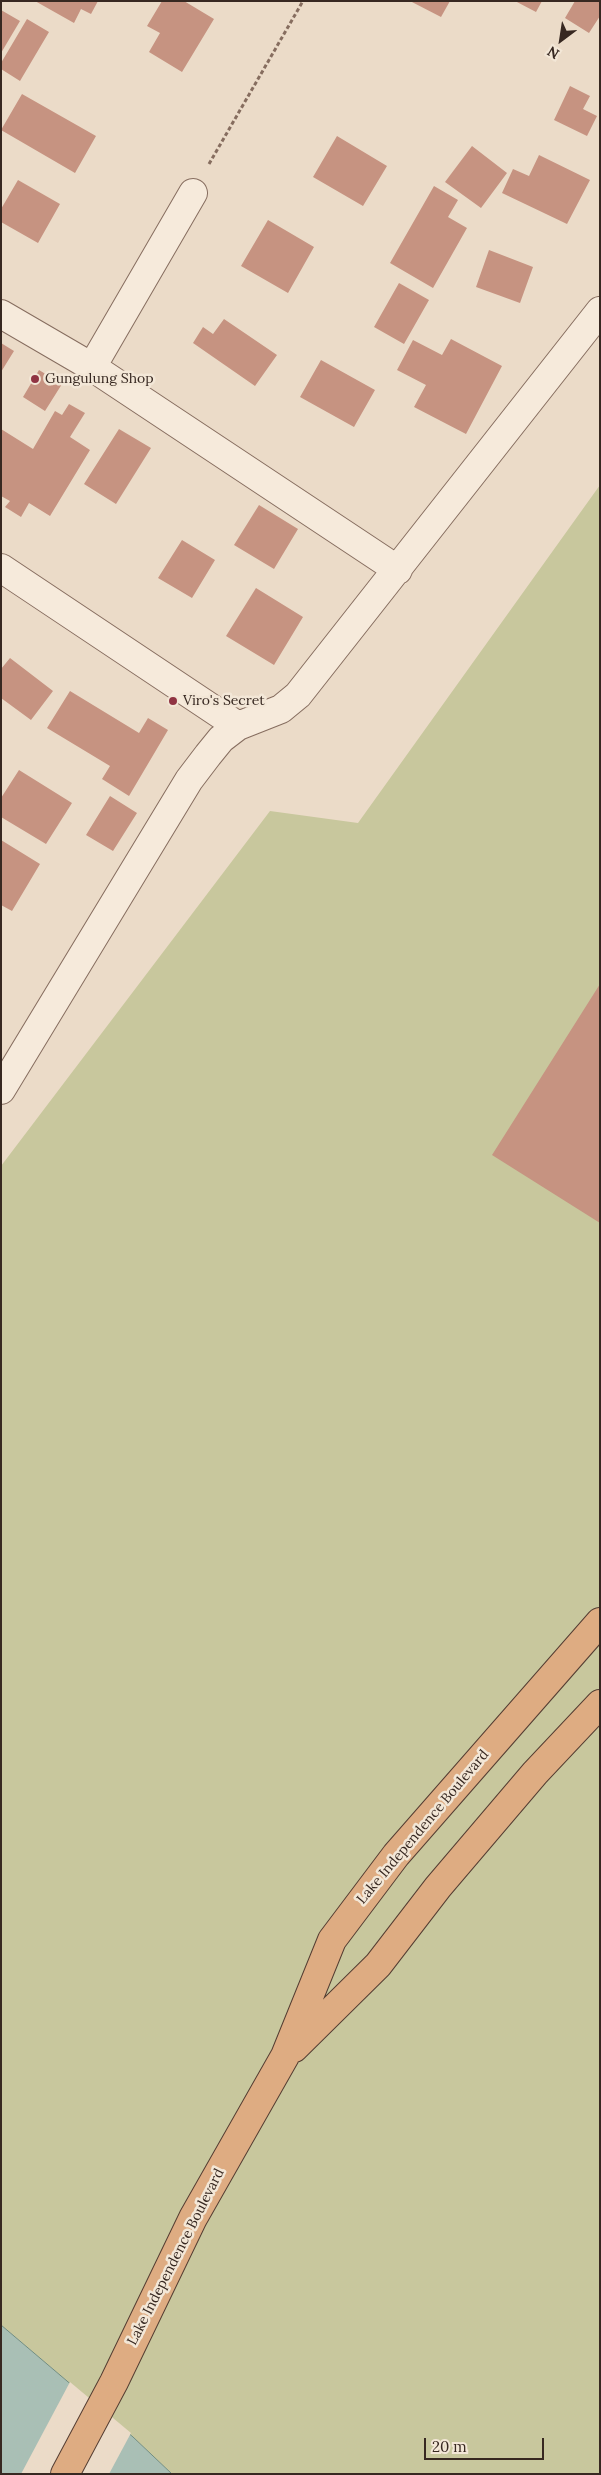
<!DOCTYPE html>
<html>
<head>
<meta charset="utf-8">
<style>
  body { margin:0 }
  #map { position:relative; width:601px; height:2475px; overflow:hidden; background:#ebdbc8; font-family:Lora,serif }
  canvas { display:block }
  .frame { position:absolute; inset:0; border:2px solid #372821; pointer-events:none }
  .north { position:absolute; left:536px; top:15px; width:50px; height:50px; -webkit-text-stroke:4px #f3e7d7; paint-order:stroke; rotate:211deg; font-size:14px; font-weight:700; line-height:20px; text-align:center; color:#372821 }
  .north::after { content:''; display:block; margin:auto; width:18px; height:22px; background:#372821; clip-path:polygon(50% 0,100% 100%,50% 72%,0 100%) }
  .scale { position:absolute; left:424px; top:2438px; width:120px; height:22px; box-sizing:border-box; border:2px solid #372821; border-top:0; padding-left:6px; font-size:15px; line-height:18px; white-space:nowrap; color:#372821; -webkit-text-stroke:4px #f3e7d7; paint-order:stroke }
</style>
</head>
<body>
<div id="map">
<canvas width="601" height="2475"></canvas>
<div class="frame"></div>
<div class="north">N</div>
<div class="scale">20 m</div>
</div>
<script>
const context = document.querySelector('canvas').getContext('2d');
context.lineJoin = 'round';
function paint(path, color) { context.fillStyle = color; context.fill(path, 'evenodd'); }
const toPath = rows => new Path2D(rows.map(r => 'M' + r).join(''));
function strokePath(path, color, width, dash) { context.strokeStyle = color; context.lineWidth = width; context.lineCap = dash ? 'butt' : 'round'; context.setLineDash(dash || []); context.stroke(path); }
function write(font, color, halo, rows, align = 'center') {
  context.font = font + ' Lora,serif'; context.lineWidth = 5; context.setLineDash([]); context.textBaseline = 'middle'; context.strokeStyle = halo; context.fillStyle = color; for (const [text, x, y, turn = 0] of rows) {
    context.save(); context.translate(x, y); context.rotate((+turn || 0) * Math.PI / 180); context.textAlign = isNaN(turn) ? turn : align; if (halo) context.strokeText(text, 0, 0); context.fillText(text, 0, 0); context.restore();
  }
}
const green = toPath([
  [600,485,600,2474,172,2474,133,2437,1,2325,1,1166,270,811,358,823]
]);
const water = toPath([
  [1,2325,133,2437,172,2474,1,2474,1,2325]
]);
const pier = toPath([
  [70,2382,131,2433,109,2474,21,2474]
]);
const building = toPath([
  [35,1,98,1,91,14,81,9,74,23],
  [162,1,184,1,214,19,182,72,149,52,160,33,147,26],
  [410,1,450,1,441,17],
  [515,1,542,1,536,12],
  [575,1,600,1,600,16,589,33,565,18],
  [1,10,20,21,1,53],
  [27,19,49,32,20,81,1,69,1,63],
  [570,86,590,96,583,109,597,116,587,136,554,120],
  [22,94,96,136,75,173,1,130],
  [337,136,387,166,363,206,313,177],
  [472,146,507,173,481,208,445,182],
  [539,155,590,180,567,224,502,193,513,169,529,176],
  [18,180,60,204,38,243,1,222,1,209],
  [434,186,458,200,448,217,467,228,433,288,390,263],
  [268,220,314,247,288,293,241,266],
  [489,250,533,267,520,303,476,287],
  [399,283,429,300,404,344,374,327],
  [224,319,277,355,255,386,193,343,203,327,213,334],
  [451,339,502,366,466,434,414,407,426,385,397,370,413,340,442,355],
  [1,343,14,351,1,372],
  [321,360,375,390,354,427,300,397],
  [39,370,62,384,45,411,23,397],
  [69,404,85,413,70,437,90,450,50,516,29,503,21,517,5,507,10,501,1,496,1,429,33,449,55,411,62,415],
  [119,429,151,448,116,504,84,484],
  [259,505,298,529,274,569,234,545],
  [182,540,215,560,192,598,158,578],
  [256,588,303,617,274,665,226,636],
  [10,658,53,691,31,720,1,698,1,669],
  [70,691,139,733,148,718,168,730,129,796,102,779,110,766,47,728],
  [19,770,72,803,46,844,1,817,1,798],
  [110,796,137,813,113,851,86,835],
  [1,840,40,864,12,911,1,905],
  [600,984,600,1223,492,1155]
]);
const path = toPath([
  [209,164,303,1]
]);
const minor = toPath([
  [1,314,92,367,398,570],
  [92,367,193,193],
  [1,568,238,726],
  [1,1090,189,780,208,755,221,739,238,726,281,709,298,695,600,311]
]);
const trunk = toPath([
  [294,2048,378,1965,438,1887,535,1773,600,1704],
  [65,2474,114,2382,193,2218,285,2056,332,1940,396,1855,600,1622]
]);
const markers = [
  [35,379,5,"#903342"],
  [173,701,5,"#903342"]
];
const poiNames = [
  ["Gungulung Shop",45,379],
  ["Viro's Secret",183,701]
];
const streetNames = [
  ["Lake Independence Boulevard",423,1827,-50],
  ["Lake Independence Boulevard",176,2257,-63]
];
paint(green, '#c8c79d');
paint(water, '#a9bfb5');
strokePath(water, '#708d81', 1);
paint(pier, '#ebdbc8');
paint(building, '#c69381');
strokePath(minor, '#866d5f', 30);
strokePath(trunk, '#543d32', 30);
strokePath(path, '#866d5f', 3, [4, 2.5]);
strokePath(minor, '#f6eadb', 28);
strokePath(trunk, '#deac82', 28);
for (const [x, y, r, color] of markers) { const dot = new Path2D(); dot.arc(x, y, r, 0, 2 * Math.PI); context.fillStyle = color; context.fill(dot); strokePath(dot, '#f3e7d7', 2); }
write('14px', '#372821', '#f3e7d7', poiNames, 'left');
write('14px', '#372821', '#f3e7d7', streetNames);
</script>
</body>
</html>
